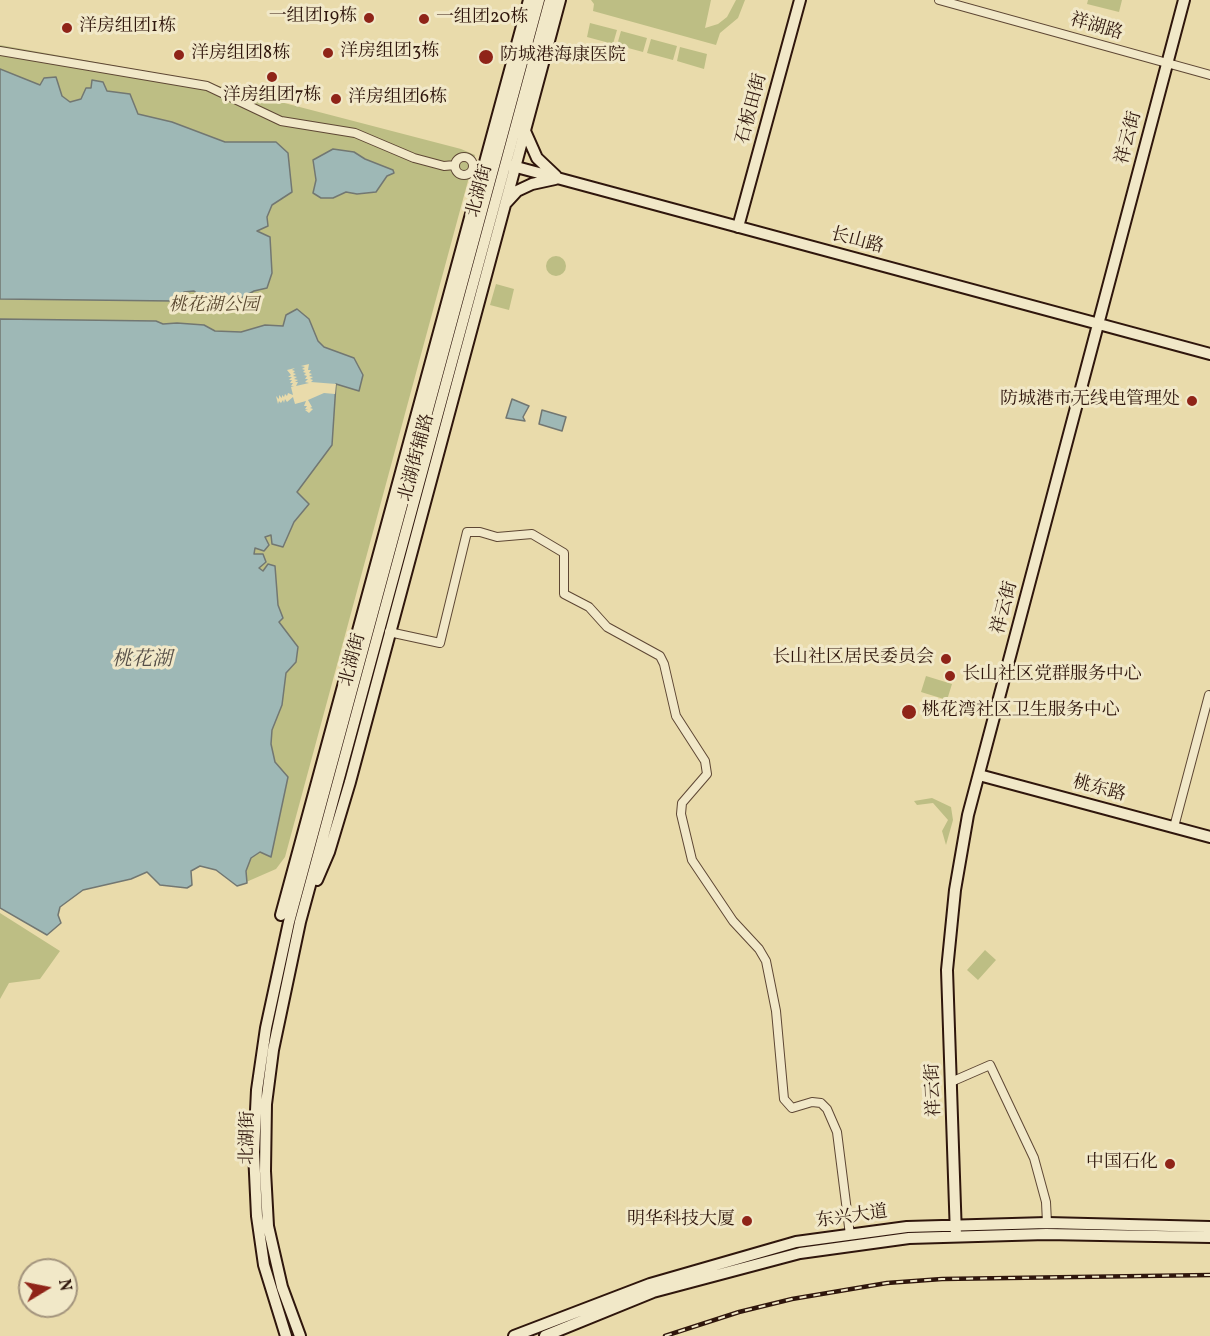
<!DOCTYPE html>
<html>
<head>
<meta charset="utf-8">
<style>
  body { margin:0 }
  #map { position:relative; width:1210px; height:1336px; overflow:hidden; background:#e9dbab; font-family:Vollkorn,serif }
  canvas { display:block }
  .north { position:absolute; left:18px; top:1258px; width:60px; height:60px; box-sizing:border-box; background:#f1e8c8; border:2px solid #a3947d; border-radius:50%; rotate:80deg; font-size:16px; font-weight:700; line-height:24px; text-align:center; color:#2f160c }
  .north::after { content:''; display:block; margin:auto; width:21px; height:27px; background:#8f2418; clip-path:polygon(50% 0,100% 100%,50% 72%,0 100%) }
</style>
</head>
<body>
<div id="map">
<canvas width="1210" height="1336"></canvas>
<div class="north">N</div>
</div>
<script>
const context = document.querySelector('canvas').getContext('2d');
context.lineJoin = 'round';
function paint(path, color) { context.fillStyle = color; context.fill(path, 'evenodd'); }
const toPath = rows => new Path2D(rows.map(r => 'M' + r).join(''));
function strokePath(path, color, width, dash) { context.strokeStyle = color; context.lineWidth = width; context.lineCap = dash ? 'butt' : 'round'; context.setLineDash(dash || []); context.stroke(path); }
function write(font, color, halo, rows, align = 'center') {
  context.font = font + ' Vollkorn,"Noto Serif SC",serif'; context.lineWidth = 6; context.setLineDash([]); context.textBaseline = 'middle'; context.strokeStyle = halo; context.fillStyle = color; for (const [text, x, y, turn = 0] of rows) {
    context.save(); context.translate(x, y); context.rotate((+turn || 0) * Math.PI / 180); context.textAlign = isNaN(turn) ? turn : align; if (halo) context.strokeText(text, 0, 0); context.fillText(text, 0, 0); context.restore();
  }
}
const green = toPath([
  [591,0,711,0,705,28,718,24,727,17,736,0,745,0,738,18,720,33,716,45,593,11,594,4],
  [1088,0,1122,0,1119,12,1087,4],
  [590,23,617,30,613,44,587,37],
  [621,31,647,38,643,52,617,45],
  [651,39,677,46,673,60,647,53],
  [0,45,196,80,461,149,475,155,285,857,276,869,237,886,216,870,200,866,191,871,192,885,187,888,160,885,147,872,131,879,83,890,60,907,58,915,61,923,47,935,0,908],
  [680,47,707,54,704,69,677,61],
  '546 266a10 10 0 1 1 20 0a10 10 0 1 1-20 0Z',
  [496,284,514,289,509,310,490,305],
  [926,676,952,684,947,700,921,692],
  [932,798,951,807,953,820,946,845,942,831,948,820,933,803,917,805,914,801],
  [0,913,60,951,40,979,9,983,0,999],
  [985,950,996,960,978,980,967,970]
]);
const water = toPath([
  [0,69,40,85,44,78,56,77,62,96,70,102,81,99,86,88,91,88,92,80,103,82,107,91,130,94,138,114,172,122,225,142,276,142,288,153,292,192,272,205,267,217,268,226,257,231,270,237,272,273,267,288,254,291,229,305,213,307,194,291,184,292,173,301,0,299,0,69],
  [333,149,354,152,365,159,393,170,394,173,387,176,376,192,357,194,346,192,333,198,321,198,313,193,316,180,313,160,333,149],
  [297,309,309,319,318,341,324,347,354,358,363,375,359,391,336,384,332,445,297,492,309,504,294,522,283,547,272,544,271,535,265,537,269,545,264,551,255,548,254,554,263,554,266,562,259,568,263,571,268,564,275,566,278,605,283,618,279,622,298,647,296,662,286,673,282,705,272,730,271,744,275,762,288,777,271,857,260,852,251,858,246,871,247,883,237,886,216,870,200,866,191,871,192,885,187,888,160,885,147,872,131,879,83,890,60,907,58,915,61,923,47,935,0,908,0,319,156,321,163,324,177,323,204,325,215,331,241,332,265,325,283,326,286,315,297,309],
  [512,399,529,406,523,417,525,421,506,418,512,399],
  [542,410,566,417,562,431,539,424,542,410]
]);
const pier = toPath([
  [309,364,308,370,311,370,309,373,312,374,309,376,313,377,310,379,313,380,311,382,336,384,335,394,324,393,308,400,312,407,310,408,313,409,309,413,305,410,308,409,305,409,307,406,304,406,306,401,295,404,293,397,287,402,285,399,284,403,283,400,281,403,279,401,278,404,276,396,279,399,279,395,282,398,282,395,284,397,285,394,287,396,288,393,293,395,291,387,294,386,291,386,293,383,290,383,292,380,289,380,292,377,288,377,291,375,287,370,295,368,292,370,295,371,293,373,296,374,293,376,297,377,294,379,298,380,295,382,298,382,296,386,309,383,305,382,308,379,305,379,307,376,304,375,306,373,303,372,305,370,302,369,305,367,301,366]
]);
const street = toPath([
  [939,0,1210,75],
  [0,51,207,86,281,121,355,133,414,158,444,166,455,165],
  '455 166a9 9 0 1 1 18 0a9 9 0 1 1-18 0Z',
  [389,632,440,643,467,532,480,532,497,537,532,534,564,553,564,594,589,607,607,627,660,656,664,664,676,716,705,761,707,774,682,803,681,814,692,860,733,921,759,949,766,961,776,1011,784,1099,792,1108,812,1102,821,1103,827,1109,837,1132,850,1235],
  [1174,827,1209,695],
  [951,1082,990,1065,1034,1158,1046,1202,1047,1223]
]);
const secondary = toPath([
  [525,131,537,158,556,176],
  [509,165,1210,354],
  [506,203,517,191,532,184,555,179],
  [738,227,800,0],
  [979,775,1210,837],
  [317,880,329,852,350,782,560,0],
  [281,915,529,0],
  [956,1236,947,970,955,890,968,815,1184,0],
  [286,1336,264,1265,257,1216,254,1152,257,1090,266,1028,289,922,539,0],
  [300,1336,282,1287,268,1226,265,1171,266,1104,273,1050,300,922,550,0],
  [514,1336,650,1284,796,1242,907,1227,1047,1223,1210,1227],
  [545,1336,653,1292,800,1253,909,1238,1046,1234,1210,1237]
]);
const rail = toPath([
  [665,1336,739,1312,792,1299,887,1283,942,1279,1210,1275]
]);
const markers = [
  [369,18,6,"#8f2418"],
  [424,19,6,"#8f2418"],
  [67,28,6,"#8f2418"],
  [328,53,6,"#8f2418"],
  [179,55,6,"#8f2418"],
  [486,57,8,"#8f2418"],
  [272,77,6,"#8f2418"],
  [336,99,6,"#8f2418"],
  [1192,401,6,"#8f2418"],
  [946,659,6,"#8f2418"],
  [950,676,6,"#8f2418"],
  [909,712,8,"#8f2418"],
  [1170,1164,6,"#8f2418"],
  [747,1221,6,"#8f2418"]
];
const poiNames = [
  ["一组团19栋",357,18,"right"],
  ["一组团20栋",436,19],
  ["洋房组团1栋",79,28],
  ["洋房组团3栋",340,53],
  ["洋房组团8栋",191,55],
  ["防城港海康医院",500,57],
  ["洋房组团7栋",272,97,"center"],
  ["洋房组团6栋",348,99],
  ["防城港市无线电管理处",1180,401,"right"],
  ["长山社区居民委员会",934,659,"right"],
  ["长山社区党群服务中心",962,676],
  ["桃花湾社区卫生服务中心",922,712],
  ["中国石化",1158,1164,"right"],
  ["明华科技大厦",735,1221,"right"]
];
const streetNames = [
  ["祥湖路",1096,28,16],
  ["石板田街",753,109,-75],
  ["祥云街",1130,138,-75],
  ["北湖街",481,191,-75],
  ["长山路",857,242,15],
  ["北湖街辅路",418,458,-75],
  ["祥云街",1006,608,-75],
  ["北湖街",354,660,-75],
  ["桃东路",1099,790,15],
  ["祥云街",935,1090,-92],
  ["北湖街",249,1138,-89],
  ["东兴大道",852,1218,-8]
];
const parkNames = [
  ["桃花湖公园",214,307]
];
const waterNames = [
  ["桃花湖",142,661]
];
paint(green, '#bdbe84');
paint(water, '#9eb8b6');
strokePath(water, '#727772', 1.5);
paint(pier, '#e9dbab');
strokePath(street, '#5e4734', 10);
strokePath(secondary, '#2f160c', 14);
strokePath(street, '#f1e8c8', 8);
strokePath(secondary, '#f1e8c8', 10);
strokePath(rail, '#2f160c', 4.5);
strokePath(rail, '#f1e8c8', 2, [7]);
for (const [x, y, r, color] of markers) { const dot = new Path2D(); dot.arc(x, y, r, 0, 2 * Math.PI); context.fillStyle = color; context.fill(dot); strokePath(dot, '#f1e8c8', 2); }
write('18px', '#2f160c', '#f1e8c8', poiNames, 'left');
write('18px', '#2f160c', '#f1e8c8', streetNames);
write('italic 18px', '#5a4830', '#f1e8c8', parkNames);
write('italic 20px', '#564f48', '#f1e8c8', waterNames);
</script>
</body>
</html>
